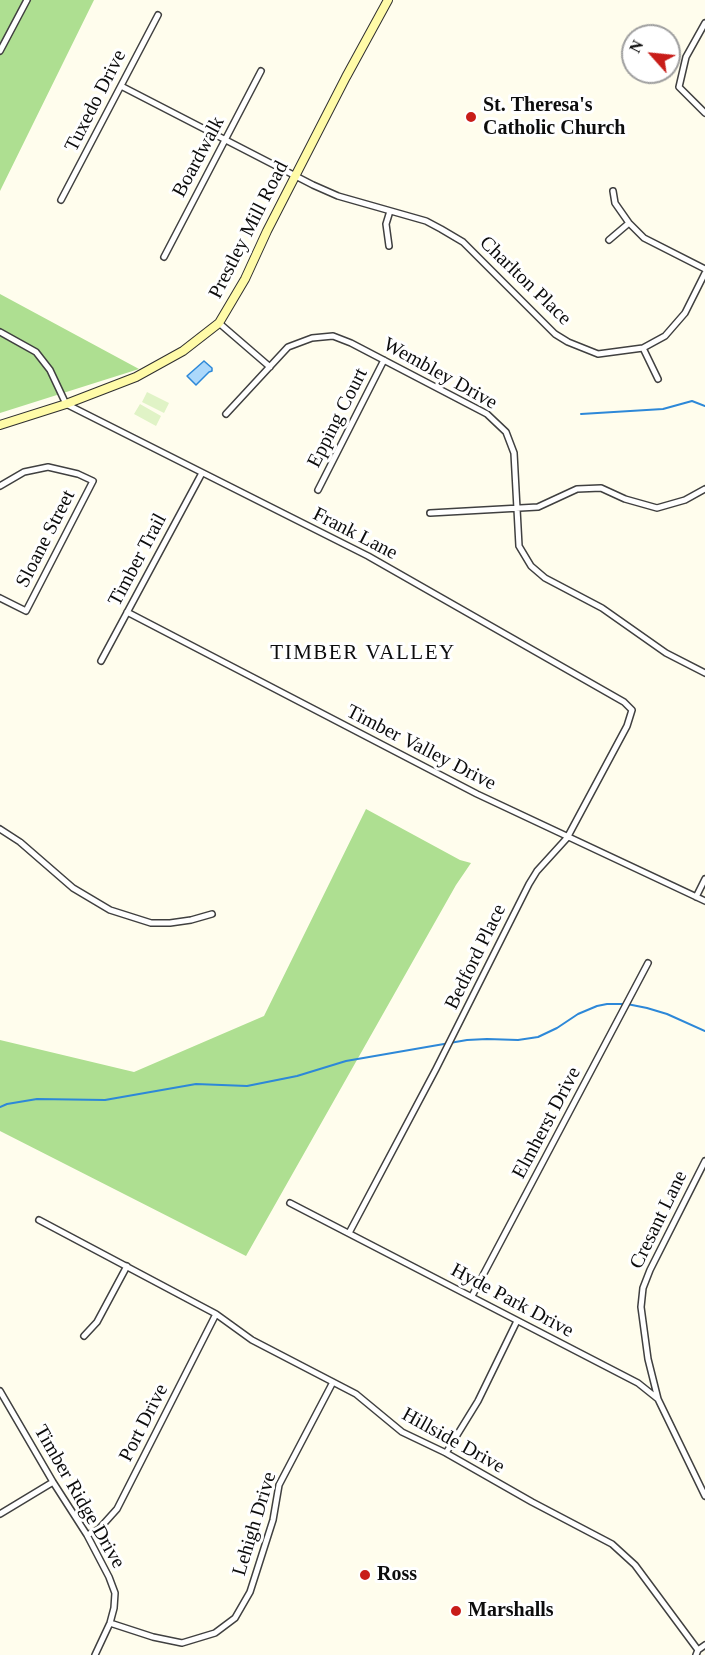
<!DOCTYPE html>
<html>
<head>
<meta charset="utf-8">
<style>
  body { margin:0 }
  #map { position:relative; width:705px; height:1655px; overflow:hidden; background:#fffded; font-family:Georgia,serif }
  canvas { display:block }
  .north { position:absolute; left:621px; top:24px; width:60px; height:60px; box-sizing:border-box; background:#fff; border:2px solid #9e9e9e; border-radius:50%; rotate:297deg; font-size:16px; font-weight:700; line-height:24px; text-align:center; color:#0d0d0d }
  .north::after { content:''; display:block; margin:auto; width:21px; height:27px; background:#c81d19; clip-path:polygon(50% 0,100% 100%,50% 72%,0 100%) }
</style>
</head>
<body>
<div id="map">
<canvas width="705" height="1655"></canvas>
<div class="north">N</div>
</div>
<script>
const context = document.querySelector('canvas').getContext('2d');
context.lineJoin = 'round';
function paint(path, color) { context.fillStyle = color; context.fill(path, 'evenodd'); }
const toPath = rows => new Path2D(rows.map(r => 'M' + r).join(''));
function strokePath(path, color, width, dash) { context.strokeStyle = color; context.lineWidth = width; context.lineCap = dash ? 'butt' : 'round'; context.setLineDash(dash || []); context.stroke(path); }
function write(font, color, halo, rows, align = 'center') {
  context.font = font + ' Georgia,serif'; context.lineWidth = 6; context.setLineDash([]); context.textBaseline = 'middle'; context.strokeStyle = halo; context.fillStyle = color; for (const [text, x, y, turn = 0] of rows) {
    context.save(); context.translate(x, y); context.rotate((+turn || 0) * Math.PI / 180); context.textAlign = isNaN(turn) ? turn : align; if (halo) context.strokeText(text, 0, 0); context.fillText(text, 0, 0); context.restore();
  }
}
const forest = toPath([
  [0,0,94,0,0,191],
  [0,294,139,369,0,413],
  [366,809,460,860,471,863,456,885,246,1256,0,1131,0,1040,134,1072,264,1016]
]);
const pitch = toPath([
  [147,392,169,403,164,413,142,402],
  [140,404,161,416,156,426,134,414]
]);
const water = toPath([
  [204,361,212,368,212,371,209,372,196,385,187,376,204,361]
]);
const stream = toPath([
  [581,414,663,409,692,401,705,406],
  [0,1107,7,1104,37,1099,105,1100,196,1084,247,1086,297,1076,346,1061,467,1040,487,1039,518,1040,538,1037,557,1028,578,1014,597,1006,607,1004,627,1004,647,1008,667,1014,705,1031]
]);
const street = toPath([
  [705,23,686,57,679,87,705,113],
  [0,51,27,0],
  [121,86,313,185,338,196,426,221,441,229,463,242,555,334,568,342,598,354,643,348,665,336,685,313,705,273],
  [613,191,615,203,629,223,644,238,705,269],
  [61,200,158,15],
  [609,240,629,223],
  [389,246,386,224,390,211],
  [164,257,261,71],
  [219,323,270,367],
  [0,332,36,352,50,370,66,404,368,556,624,702,632,710,627,726,567,838,537,871,529,884,436,1069,349,1233],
  [643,348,658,379],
  [226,414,288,347,312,338,333,336,351,343,487,414,506,432,514,453,519,546,531,566,545,578,602,608,666,653,705,673],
  [0,486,24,472,48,467,78,474,93,481,26,611,0,598],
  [318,490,384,360],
  [430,513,538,507,577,489,601,488,625,499,657,508,685,500,705,489],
  [127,612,477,794,705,901],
  [101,661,202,473],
  [0,829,20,842,73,888,110,910,151,923,170,923,191,920,212,914],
  [696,897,705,879],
  [705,1161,650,1270,643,1288,641,1307,648,1359,658,1399,705,1496],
  [290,1203,638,1383,658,1399],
  [39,1220,216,1314,252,1340,356,1394,402,1432,446,1453,532,1502,612,1544,635,1565,698,1650],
  [472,1296,648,963],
  [84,1336,97,1322,127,1266],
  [0,1391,53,1482,87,1535,109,1577,115,1593,114,1608,110,1623,95,1655],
  [446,1453,478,1401,517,1321],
  [0,1514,53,1482],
  [87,1535,99,1529,117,1509,216,1314],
  [110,1623,153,1637,182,1643,215,1633,235,1618,250,1592,273,1520,279,1485,333,1382],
  [696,1655,698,1650,705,1645]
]);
const secondary = toPath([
  [0,425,66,404,136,377,183,351,219,323,245,279,267,231,346,77,388,0]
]);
const markers = [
  [471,117,6,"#c81d19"],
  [365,1575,6,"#c81d19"],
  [456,1611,6,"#c81d19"]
];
const streetNames = [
  ["Tuxedo Drive",96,101,-63],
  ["Boardwalk",199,157,-62],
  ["Prestley Mill Road",249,230,-63],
  ["Charlton Place",525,281,44],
  ["Wembley Drive",440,374,29],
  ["Epping Court",338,418,-63],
  ["Frank Lane",355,534,27],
  ["Sloane Street",46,539,-63],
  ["Timber Trail",138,560,-62],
  ["Timber Valley Drive",421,748,27],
  ["Bedford Place",476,957,-64],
  ["Elmherst Drive",547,1123,-62],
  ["Cresant Lane",659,1220,-64],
  ["Hyde Park Drive",512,1301,28],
  ["Port Drive",144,1423,-63],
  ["Hillside Drive",453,1441,29],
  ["Timber Ridge Drive",79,1497,60],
  ["Lehigh Drive",255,1524,-73]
];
const poiNames = [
  ["St. Theresa's",483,106],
  ["Catholic Church",483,129],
  ["Ross",377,1575],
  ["Marshalls",468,1611]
];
const neighbourhoodNames = [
  ["TIMBER VALLEY",363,653]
];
paint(forest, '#aedf91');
paint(pitch, '#e0f3c6');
paint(water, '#acd8fb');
strokePath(water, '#2d88d8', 1.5);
strokePath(stream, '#2d88d8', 2);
strokePath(street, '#404040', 8);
strokePath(secondary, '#2f2f2f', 10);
strokePath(street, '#fff', 5);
strokePath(secondary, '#fffba8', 8);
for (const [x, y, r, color] of markers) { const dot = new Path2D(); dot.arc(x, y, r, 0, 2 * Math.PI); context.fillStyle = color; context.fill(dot); strokePath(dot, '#fff', 2); }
write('20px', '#0d0d0d', '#fff', streetNames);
write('bold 20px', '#0d0d0d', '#fff', poiNames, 'left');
context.letterSpacing = '1.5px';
write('21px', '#0d0d0d', '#fff', neighbourhoodNames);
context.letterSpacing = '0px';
</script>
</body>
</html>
